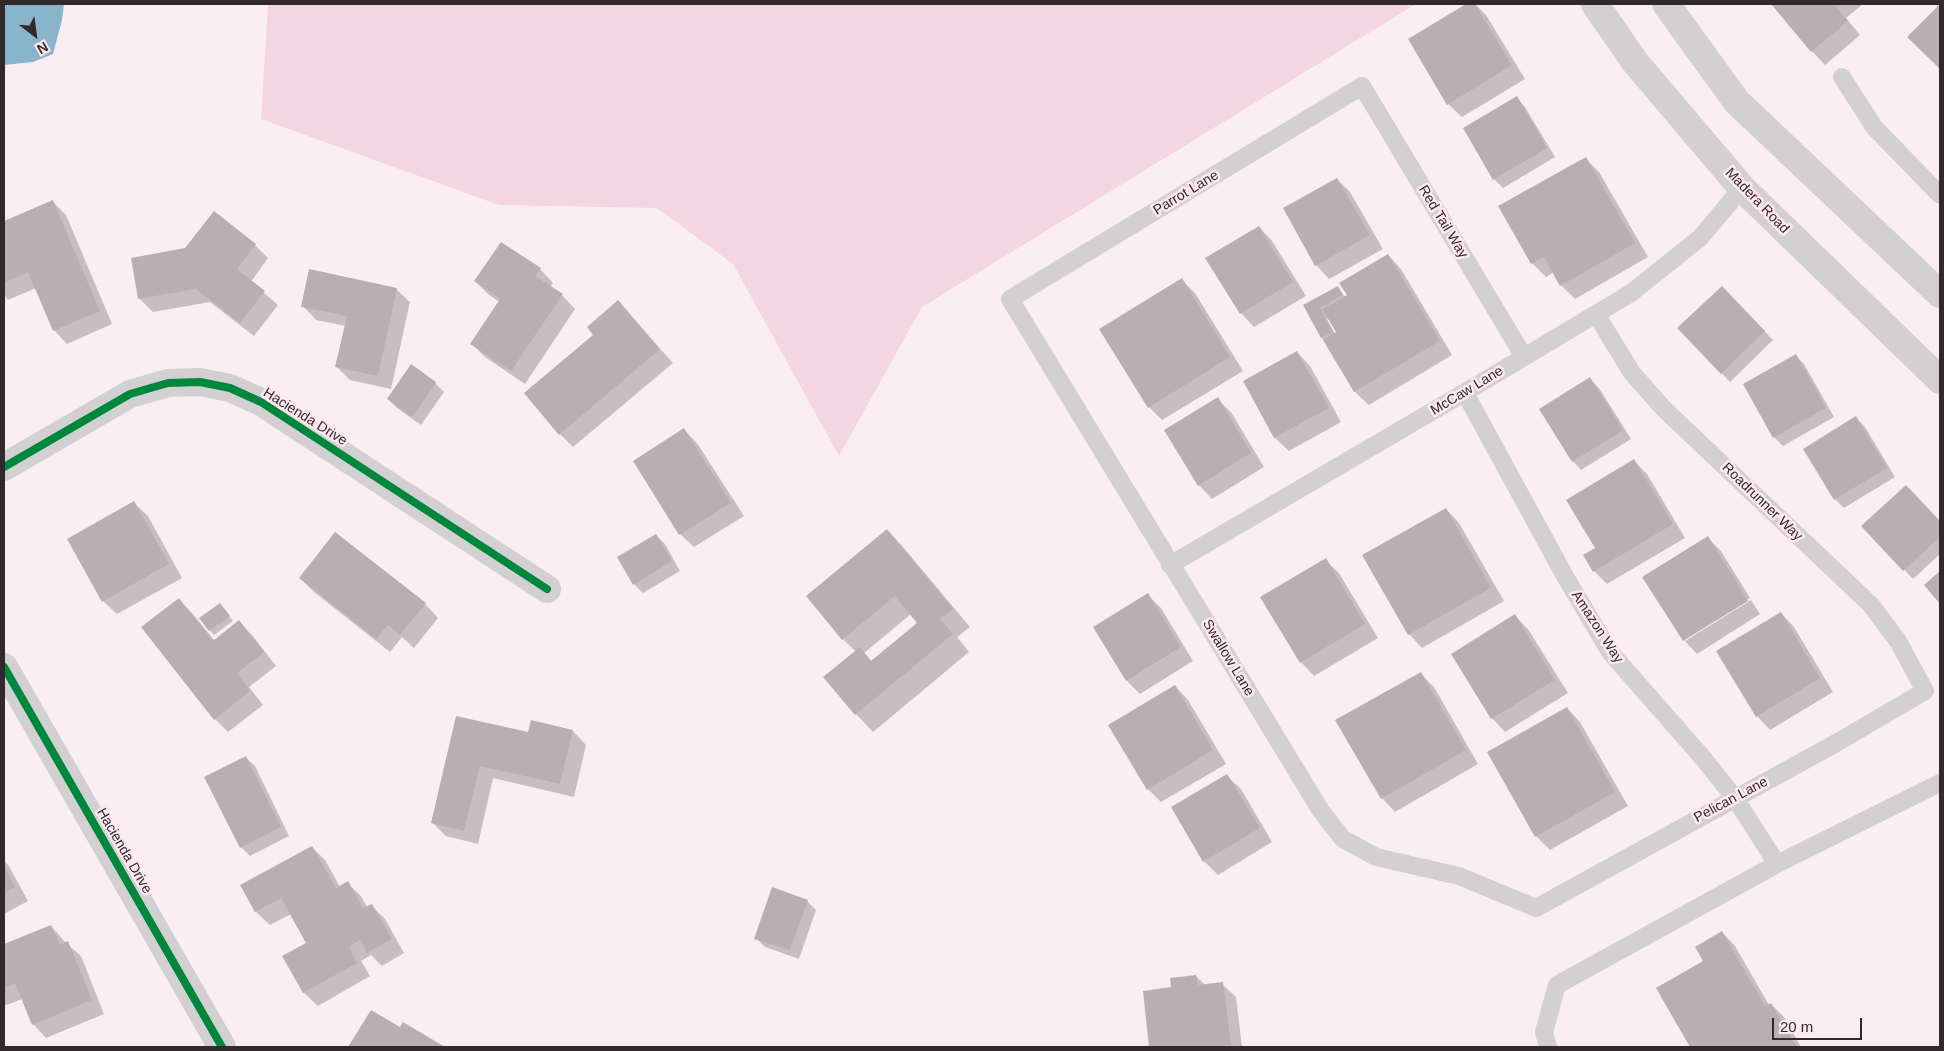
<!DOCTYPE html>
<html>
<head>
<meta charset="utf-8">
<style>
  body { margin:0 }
  #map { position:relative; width:1944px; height:1051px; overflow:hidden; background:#faeef2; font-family:Helvetica,sans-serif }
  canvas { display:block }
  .frame { position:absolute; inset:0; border:5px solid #31292b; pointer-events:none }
  .north { position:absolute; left:10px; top:10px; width:50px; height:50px; -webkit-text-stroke:4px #ffe9f0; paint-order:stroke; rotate:150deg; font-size:14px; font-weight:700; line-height:20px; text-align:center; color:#31292b }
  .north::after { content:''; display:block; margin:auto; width:18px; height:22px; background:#31292b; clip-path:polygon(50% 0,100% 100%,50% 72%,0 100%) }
  .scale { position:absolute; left:1772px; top:1018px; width:90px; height:22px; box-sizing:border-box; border:2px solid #31292b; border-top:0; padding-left:6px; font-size:15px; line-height:18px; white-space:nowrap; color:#31292b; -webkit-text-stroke:4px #ffe9f0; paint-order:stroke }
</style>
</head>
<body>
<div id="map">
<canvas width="1944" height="1051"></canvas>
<div class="frame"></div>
<div class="north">N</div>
<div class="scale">20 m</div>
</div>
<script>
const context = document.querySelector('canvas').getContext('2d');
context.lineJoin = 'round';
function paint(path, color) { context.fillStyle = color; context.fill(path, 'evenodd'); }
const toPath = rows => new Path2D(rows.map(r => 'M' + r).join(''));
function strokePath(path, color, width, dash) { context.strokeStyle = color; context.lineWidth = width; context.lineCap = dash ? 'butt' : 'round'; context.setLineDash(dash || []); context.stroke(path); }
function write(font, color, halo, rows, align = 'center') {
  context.font = font + ' Helvetica,sans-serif'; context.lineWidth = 5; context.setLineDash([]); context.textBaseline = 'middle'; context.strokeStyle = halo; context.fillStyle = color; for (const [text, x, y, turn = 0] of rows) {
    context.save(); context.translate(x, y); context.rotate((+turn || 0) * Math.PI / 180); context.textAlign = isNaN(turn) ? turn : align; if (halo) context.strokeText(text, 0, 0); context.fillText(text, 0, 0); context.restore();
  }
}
const green = toPath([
  [268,4,1416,4,922,307,839,456,733,264,657,208,499,205,261,119]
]);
const water = toPath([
  [4,4,64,4,62,20,53,54,33,62,4,65]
]);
const shadow = toPath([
  [1469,4,1475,4,1486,15,1525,79,1462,117,1448,104,1410,40],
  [1773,4,1863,4,1846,18,1860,35,1825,65,1812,51],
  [1940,5,1940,68,1909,37],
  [1517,98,1525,107,1555,157,1503,188,1494,179],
  [1585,158,1599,172,1648,257,1575,299,1561,285,1554,272,1546,277,1532,263,1500,207],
  [1337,179,1350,192,1383,249,1329,279,1316,265],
  [52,201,66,215,112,324,67,344,54,330,36,288,8,300,4,295,4,222],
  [1259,227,1272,241,1306,296,1254,327,1241,313],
  [255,245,268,258,251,282,278,305,254,336,210,302,153,312,140,299,132,259],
  [1388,255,1401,269,1452,355,1369,405,1355,392,1322,338,1305,305,1338,288,1345,297],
  [1329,318,1337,332,1335,334,1327,319],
  [540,269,553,283,550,287,562,295,575,309,525,384,485,357,472,344,500,302,489,295,475,281],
  [1182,280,1195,293,1243,371,1162,420,1149,407],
  [1722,288,1773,340,1730,382,1679,328],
  [396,289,410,302,391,389,350,380,337,367,346,326,316,320,303,306],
  [618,302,673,363,573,447,560,434,595,335],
  [1297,352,1310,366,1341,422,1289,451,1275,438,1244,382],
  [1795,355,1804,364,1834,417,1783,446,1774,437],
  [1590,379,1599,388,1631,439,1581,470,1573,461],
  [435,383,444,392,421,425,397,408,388,399],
  [1217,399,1231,412,1264,467,1212,499,1199,485],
  [1856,418,1865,427,1895,477,1844,508,1835,499],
  [684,430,697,443,744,516,694,547,680,534],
  [1634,461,1647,474,1685,538,1607,584,1594,571,1596,549],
  [1915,495,1940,522,1940,554,1913,579,1863,526],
  [134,503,148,516,182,578,117,614,103,601],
  [1446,509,1459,523,1504,601,1422,648,1409,634],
  [887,530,904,548,970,627,957,637,969,652,873,732,856,714,825,677,856,652,843,639],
  [911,614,919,623,872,662,864,653],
  [656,535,665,544,680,571,643,593,634,584],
  [1708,538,1721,551,1750,598,1685,638,1685,641,1751,600,1760,614,1697,654,1684,640],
  [1325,560,1339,573,1378,638,1314,676,1301,662],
  [300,578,425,604,438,618,414,648,402,637,390,652,314,592],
  [1148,595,1161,608,1193,661,1140,694,1127,681,1094,628],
  [179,600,192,613,215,641,239,622,252,635,276,666,249,687,263,705,228,732,215,719],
  [224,609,233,621,214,635,201,618],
  [1781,613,1794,627,1833,692,1770,730,1757,716],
  [1515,616,1528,629,1568,693,1505,732,1492,718],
  [1420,673,1434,687,1478,764,1395,812,1382,798,1337,721],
  [1175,686,1188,700,1226,764,1161,802,1148,789],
  [1567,708,1580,722,1628,806,1550,850,1536,836,1489,752],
  [457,717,529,734,573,731,586,745,574,797,493,778,478,844,446,836,433,823],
  [246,758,255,766,289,836,250,856,241,847],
  [1227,776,1241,789,1272,842,1218,875,1204,861],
  [312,847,325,860,340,887,347,883,361,896,367,907,371,905,385,919,404,953,382,966,371,955,361,961,370,976,318,1006,304,993,284,956,307,943,291,914,270,925,256,912,242,886],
  [4,861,9,866,28,901,4,914],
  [807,901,816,910,799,959,765,947,756,938],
  [51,926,66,943,81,956,104,1014,46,1038,33,1024,22,999,4,1006,4,945],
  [1722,932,1735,946,1769,1005,1771,1004,1784,1017,1801,1047,1691,1047,1658,988,1705,961],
  [1196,976,1206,986,1222,984,1236,997,1242,1047,1151,1047,1144,992,1173,988],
  [372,1011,400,1029,403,1024,442,1047,349,1047]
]);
const building = toPath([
  [1466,4,1475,4,1512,65,1447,105,1408,39],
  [1771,4,1834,4,1848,21,1811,52],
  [1940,4,1940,69,1907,37],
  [1517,96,1547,148,1493,180,1463,128],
  [1586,157,1635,243,1560,286,1544,257,1531,264,1498,206],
  [1337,178,1370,235,1315,266,1283,208],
  [53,200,100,311,53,331,28,272,4,283,4,221],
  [214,211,256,244,237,269,265,291,240,323,196,289,138,299,131,258,185,248],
  [1259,226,1293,282,1240,314,1205,258],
  [501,242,541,268,535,276,563,294,511,371,470,344,500,299,474,281],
  [1388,254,1440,341,1354,392,1323,340,1336,332,1322,309,1347,295,1339,283],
  [309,269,397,288,378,376,335,367,347,316,301,307],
  [1182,278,1230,357,1148,408,1099,329],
  [1338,286,1343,295,1320,308,1333,332,1321,338,1303,305],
  [1722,286,1765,331,1721,374,1677,328],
  [618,300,660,349,559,435,524,393,593,335,587,327],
  [1297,351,1329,408,1274,438,1243,381],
  [1796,354,1826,408,1773,438,1743,384],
  [411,364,436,382,412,417,387,399],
  [1590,377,1623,430,1572,462,1539,409],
  [1218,397,1251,453,1198,486,1164,430],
  [1856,416,1887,468,1834,500,1803,449],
  [684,428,731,503,679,535,633,461],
  [1634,459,1673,524,1593,572,1583,555,1595,548,1566,500],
  [1906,485,1940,521,1940,537,1903,571,1861,526],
  [134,501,169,564,102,602,67,539],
  [1446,508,1491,588,1408,635,1362,555],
  [887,529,953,609,940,619,953,634,855,715,823,677,860,647,871,661,917,623,895,596,842,640,806,596],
  [335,532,426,603,400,635,388,625,376,639,299,578],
  [656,534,672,561,633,585,617,557],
  [1708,536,1748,601,1683,641,1642,577],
  [1326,558,1365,624,1300,663,1260,597],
  [1940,571,1940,604,1924,585],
  [1148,593,1181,647,1126,681,1093,627],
  [179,598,213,641,239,620,264,652,237,673,250,691,214,720,141,627],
  [220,603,230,616,209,631,199,618],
  [1781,612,1820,678,1756,717,1716,651],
  [1515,614,1555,680,1491,719,1451,654],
  [1421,672,1466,750,1381,799,1335,720],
  [1175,685,1213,750,1147,790,1108,725],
  [1567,707,1615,792,1535,837,1487,752],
  [456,716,528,732,531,720,573,730,560,784,480,766,464,831,431,823],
  [246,756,281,827,240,848,204,777],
  [1227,774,1260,828,1203,862,1171,807],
  [312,846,336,888,348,881,363,908,372,904,392,939,367,953,360,940,349,947,357,963,303,993,282,956,306,943,281,898,255,912,240,885],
  [4,866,15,887,4,893],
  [772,887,808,900,790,950,754,939],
  [51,925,60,945,68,941,92,1000,32,1025,15,983,4,988,4,944],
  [1722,931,1765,1006,1771,1003,1797,1047,1690,1047,1656,988,1703,961,1695,947],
  [1196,975,1198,985,1223,982,1231,1045,1212,1047,1149,1047,1143,991,1171,987,1170,978],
  [371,1010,400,1027,403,1022,445,1047,348,1047]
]);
const lane = toPath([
  [1842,77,1874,127,1940,195],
  [1524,357,1362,86,1010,299,1321,811,1343,839,1376,857,1459,876,1536,908,1838,742,1925,691,1898,641,1871,605,1664,409,1632,373,1596,314],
  [1465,393,1566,578,1610,652,1702,757,1735,798,1777,864],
  [1170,565,1479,384,1631,293,1700,238,1742,188],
  [1548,1047,1544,1032,1557,985,1777,864,1940,783]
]);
const street = toPath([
  [4,467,130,394,168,383,200,382,230,388,261,402,547,589],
  [4,667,222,1047]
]);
const secondary = toPath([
  [1595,4,1635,62,1742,188,1940,380],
  [1666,4,1737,102,1940,294]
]);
const cycleway = toPath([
  [4,467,130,394,168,383,200,382,230,388,261,402,547,589],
  [4,667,222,1047]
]);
const streetNames = [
  ["Parrot Lane",1186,193,-31],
  ["Madera Road",1757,201,46],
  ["Red Tail Way",1443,222,59],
  ["McCaw Lane",1467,391,-31],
  ["Hacienda Drive",305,417,32],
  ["Roadrunner Way",1762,502,44],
  ["Amazon Way",1597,627,57],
  ["Swallow Lane",1228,658,59],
  ["Pelican Lane",1731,800,-28],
  ["Hacienda Drive",124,851,60]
];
paint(green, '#f4d6e2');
paint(water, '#88b5c9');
paint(shadow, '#0003');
paint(building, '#b9afb3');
strokePath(lane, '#d3d0d2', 18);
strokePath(street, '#d3d0d2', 28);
strokePath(secondary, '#d3d0d2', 28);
strokePath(cycleway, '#00873e', 8);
write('14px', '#31292b', '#ffe9f0', streetNames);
</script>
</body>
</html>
